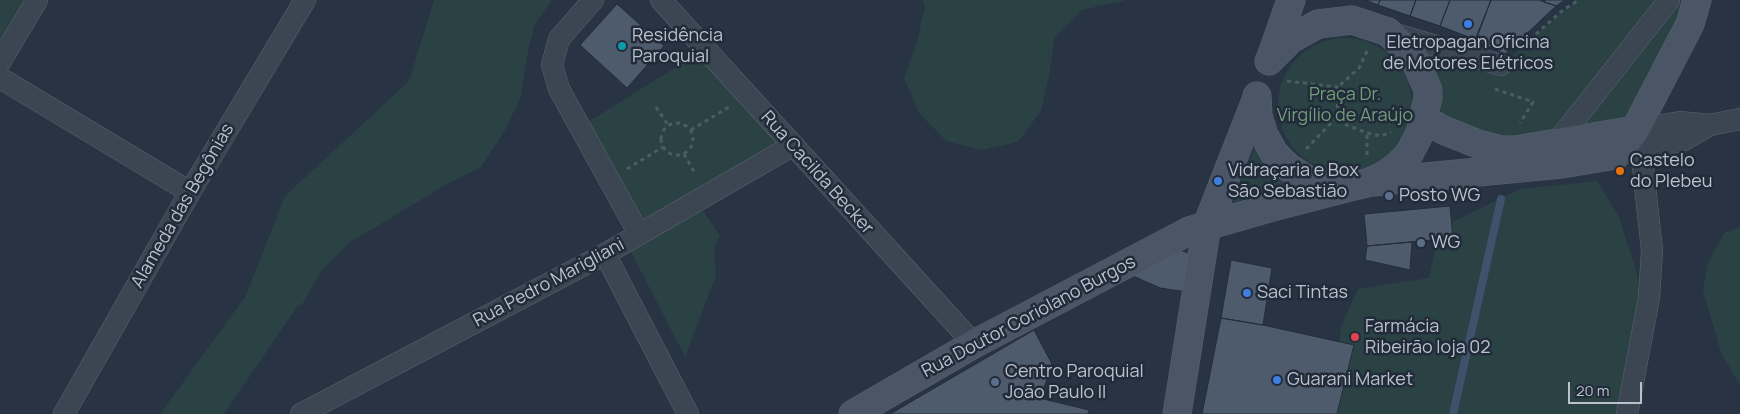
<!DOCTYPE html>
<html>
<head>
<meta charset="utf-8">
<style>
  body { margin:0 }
  #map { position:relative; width:1740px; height:414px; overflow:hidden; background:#283443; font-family:Manrope,sans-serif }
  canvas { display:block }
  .scale { position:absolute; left:1568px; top:382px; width:74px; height:22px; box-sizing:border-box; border:2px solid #bac1cd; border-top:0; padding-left:6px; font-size:15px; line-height:18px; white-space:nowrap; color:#bac1cd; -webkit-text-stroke:4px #212b39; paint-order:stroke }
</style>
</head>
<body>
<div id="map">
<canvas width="1740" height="414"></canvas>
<div class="scale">20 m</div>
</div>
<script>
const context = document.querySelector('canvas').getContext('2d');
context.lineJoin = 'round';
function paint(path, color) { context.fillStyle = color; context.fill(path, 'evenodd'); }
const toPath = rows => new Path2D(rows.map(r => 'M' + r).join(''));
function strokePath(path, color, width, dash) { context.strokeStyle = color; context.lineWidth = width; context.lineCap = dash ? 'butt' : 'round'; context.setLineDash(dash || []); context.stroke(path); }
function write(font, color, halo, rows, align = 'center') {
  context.font = font + ' Manrope,sans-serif'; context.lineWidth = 5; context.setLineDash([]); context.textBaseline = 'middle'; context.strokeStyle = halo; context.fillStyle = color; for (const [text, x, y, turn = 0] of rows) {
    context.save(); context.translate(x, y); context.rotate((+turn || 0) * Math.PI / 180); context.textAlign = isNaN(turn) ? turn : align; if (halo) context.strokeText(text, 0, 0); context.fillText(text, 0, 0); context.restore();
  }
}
const green = toPath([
  [0,0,37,0,0,62],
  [434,0,552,0,535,24,526,60,521,97,504,132,481,167,447,184,349,243,321,271,303,303,297,307,224,414,160,414,245,297,285,196,409,81],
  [923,0,1127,0,1082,10,1055,37,1049,75,1041,111,1018,142,982,150,946,141,919,113,904,78,917,42,925,6],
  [1576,0,1662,0,1557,142,1480,134,1441,114,1443,89,1426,53,1509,59],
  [1681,0,1683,0,1678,20,1628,119,1582,126],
  '1278 105a67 67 0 1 1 134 0a67 67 0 1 1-134 0Z',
  [705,49,789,142,697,201,720,236,714,248,716,276,685,357,626,242,639,235,580,127],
  [1257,142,1279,178,1298,191,1232,202],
  [1597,181,1619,217,1638,277,1647,370,1638,387,1618,414,1333,414,1341,326,1358,289,1429,278,1440,228,1520,189],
  [1740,227,1740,385,1721,353,1703,290,1708,263,1724,233]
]);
const stream = toPath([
  [1453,414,1501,199]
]);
const building = toPath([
  [1365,0,1380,0,1378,5,1365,0],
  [1380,0,1416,0,1410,16,1378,5,1380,0],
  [1416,0,1450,0,1440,26,1410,16,1416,0],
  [1450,0,1491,0,1476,40,1440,26,1450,0],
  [1491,0,1539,0,1556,6,1505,54,1475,40,1491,0],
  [1545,0,1565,0,1556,6,1544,2,1545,0],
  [617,4,664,46,627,88,580,45,617,4],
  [1450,206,1453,238,1367,246,1364,214,1450,206],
  [1412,242,1410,270,1365,260,1367,246,1412,242],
  [1176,249,1192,254,1187,292,1160,288,1131,275,1176,249],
  [1231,260,1272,268,1263,325,1221,318,1231,260],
  [1221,318,1263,325,1354,345,1337,414,1202,414,1221,318],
  [1034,330,1053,366,1039,398,1089,410,1088,414,890,414,1034,330]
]);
const path = toPath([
  [1518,50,1563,10,1579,0],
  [1367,51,1359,68,1338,87,1337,117,1344,124,1367,133,1381,136,1391,132],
  [1287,81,1338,87],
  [1495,89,1533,102,1520,123],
  [656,107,668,125],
  '661 139a16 16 0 1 1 32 0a16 16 0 1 1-32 0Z',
  [691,130,729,107],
  [1306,149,1337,117],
  [684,154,696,175],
  [1367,155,1367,133],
  [627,169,663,147]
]);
const street = toPath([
  [593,0,559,39,552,65,559,89,639,234],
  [661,0,974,344],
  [1389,32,1501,65],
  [0,62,37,0],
  [0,78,190,192],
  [1635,130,1680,122,1710,125],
  [1557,142,1669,0],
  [1629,153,1684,140,1710,125,1740,119],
  [605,254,688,414],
  [64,414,190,192,305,0],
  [301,414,605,254,792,146],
  [1627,414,1649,298,1652,250,1641,150]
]);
const secondary = toPath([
  [1271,57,1291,0],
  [1257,96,1258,116,1264,135,1274,153,1288,167,1308,180,1331,186,1354,186,1367,183,1383,176,1397,166,1409,154,1420,133,1428,98,1428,90,1413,56,1388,32,1352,20,1318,24,1291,39,1269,61],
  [1424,119,1443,130,1478,144,1502,150,1515,150,1635,130],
  [1373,182,1562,164,1616,155,1635,130,1690,24,1697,0],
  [853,414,974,344,1189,231,1269,208,1354,186],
  [1177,414,1207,225,1256,100]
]);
const markers = [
  [1468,24,5,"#3f7fe0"],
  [622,46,5,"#0f9aa8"],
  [1620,171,5,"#e8710a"],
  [1218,181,5,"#3f7fe0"],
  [1389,196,5,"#5c6f8a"],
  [1421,243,5,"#5c6f8a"],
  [1247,293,5,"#3f7fe0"],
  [1355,337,5,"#e0444e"],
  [1277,380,5,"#3f7fe0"],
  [995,382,5,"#5c6f8a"]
];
const poiNames = [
  ["Residência",632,36],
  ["Paroquial",632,57],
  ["Eletropagan Oficina",1468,43,"center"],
  ["de Motores Elétricos",1468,64,"center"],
  ["Castelo",1630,161],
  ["do Plebeu",1630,182],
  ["Vidraçaria e Box",1228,171],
  ["São Sebastião",1228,192],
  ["Posto WG",1399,196],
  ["WG",1431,243],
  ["Saci Tintas",1257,293],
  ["Farmácia",1365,327],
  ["Ribeirão loja 02",1365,348],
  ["Centro Paroquial",1005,372],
  ["João Paulo II",1005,393],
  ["Guarani Market",1287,380]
];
const parkNames = [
  ["Praça Dr.",1345,95],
  ["Virgílio de Araújo",1345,116]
];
const streetNames = [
  ["Rua Cacilda Becker",817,173,48],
  ["Alameda das Begônias",183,206,-60],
  ["Rua Pedro Marigliani",549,283,-28],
  ["Rua Doutor Coriolano Burgos",1029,317,-28]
];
paint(green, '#2a4244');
strokePath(stream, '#3e526c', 8);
paint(building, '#4e5b6c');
strokePath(building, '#232d3a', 1);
strokePath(street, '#5b6470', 22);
strokePath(secondary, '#5b6470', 29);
strokePath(path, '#485f61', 3, [4, 4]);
strokePath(street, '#3c4653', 21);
strokePath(secondary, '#4a5566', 28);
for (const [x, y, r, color] of markers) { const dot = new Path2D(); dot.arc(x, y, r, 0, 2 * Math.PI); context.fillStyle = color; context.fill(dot); strokePath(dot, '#212b39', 2); }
write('18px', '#bac1cd', '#212b39', poiNames, 'left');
write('18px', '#719d7a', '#212b39', parkNames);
write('18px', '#bac1cd', '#212b39', streetNames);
</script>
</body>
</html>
